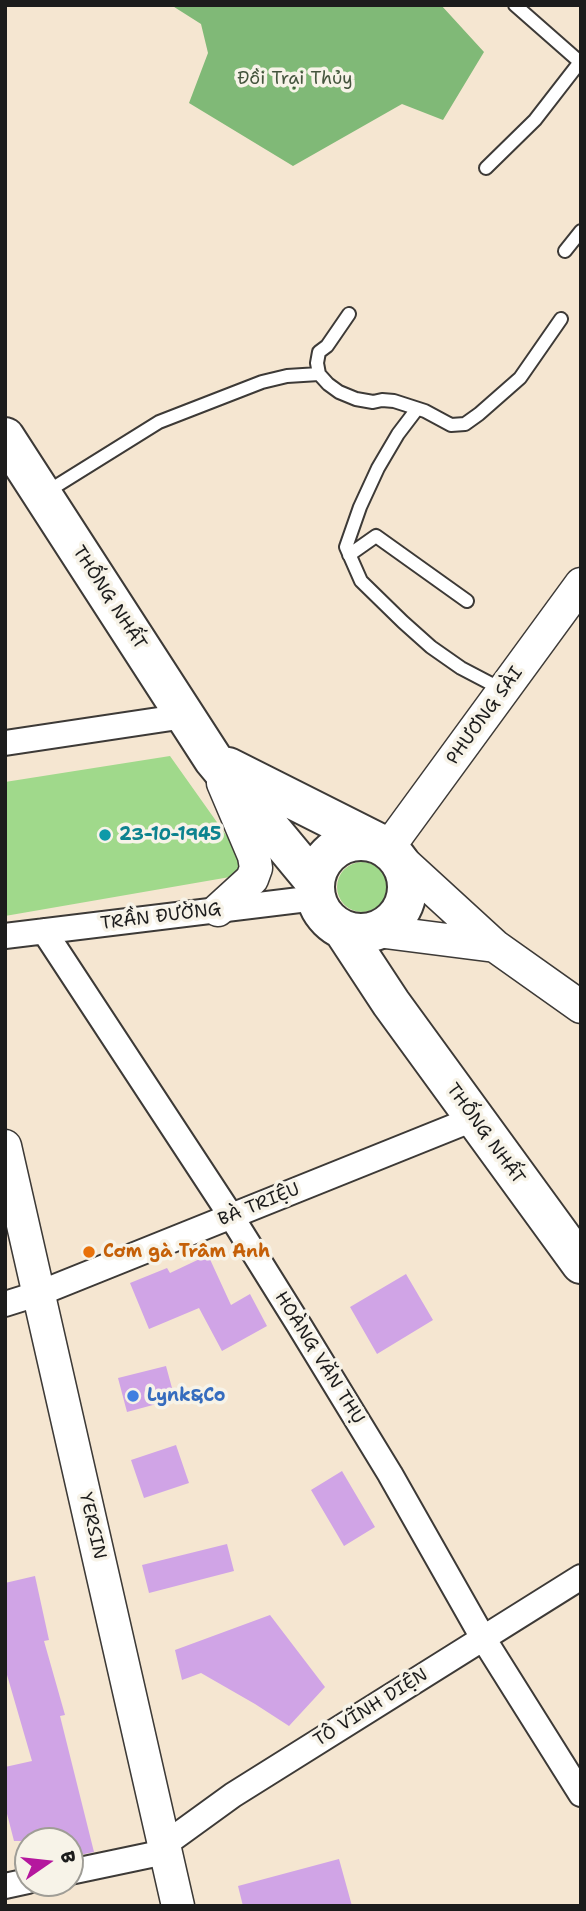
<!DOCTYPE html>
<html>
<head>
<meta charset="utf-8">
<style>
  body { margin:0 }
  #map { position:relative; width:586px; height:1911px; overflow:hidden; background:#f5e6d1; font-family:"Shantell Sans",sans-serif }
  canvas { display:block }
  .frame { position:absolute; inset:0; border:7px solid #1c1c1c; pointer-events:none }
  .north { position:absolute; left:14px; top:1827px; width:70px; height:70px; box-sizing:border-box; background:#f7f3e8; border:2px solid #9f9d96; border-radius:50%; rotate:76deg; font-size:19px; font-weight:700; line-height:28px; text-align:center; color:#1c1c1c }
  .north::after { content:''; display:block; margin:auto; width:24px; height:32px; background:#b5179e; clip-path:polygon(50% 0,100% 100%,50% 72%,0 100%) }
</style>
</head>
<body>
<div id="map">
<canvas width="586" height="1911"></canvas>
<div class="frame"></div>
<div class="north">B</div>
</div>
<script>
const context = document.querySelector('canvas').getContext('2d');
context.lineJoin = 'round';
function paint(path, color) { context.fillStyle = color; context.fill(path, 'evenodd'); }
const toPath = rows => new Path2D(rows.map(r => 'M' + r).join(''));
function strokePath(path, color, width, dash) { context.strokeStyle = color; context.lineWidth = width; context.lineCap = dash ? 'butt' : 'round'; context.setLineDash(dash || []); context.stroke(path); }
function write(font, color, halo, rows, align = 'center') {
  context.font = font + ' "Shantell Sans",sans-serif'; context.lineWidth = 7; context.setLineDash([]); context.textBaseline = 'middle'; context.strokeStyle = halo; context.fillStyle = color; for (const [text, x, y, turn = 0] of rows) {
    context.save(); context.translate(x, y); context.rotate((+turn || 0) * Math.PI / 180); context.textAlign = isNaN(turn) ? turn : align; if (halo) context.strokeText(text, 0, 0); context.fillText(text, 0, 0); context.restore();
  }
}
const green = toPath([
  [170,756,253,873,5,916,5,782],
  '337 887a25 25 0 1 1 50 0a25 25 0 1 1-50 0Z'
]);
const forest = toPath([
  [171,5,441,5,484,52,443,120,402,104,293,166,189,103,208,53,201,24]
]);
const building = toPath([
  [208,1255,231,1305,250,1294,267,1326,222,1351,199,1308,149,1329,130,1283,167,1268,170,1273],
  [406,1274,433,1320,377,1354,350,1307],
  [166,1366,175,1399,127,1412,118,1378],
  [176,1445,189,1483,144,1498,131,1460],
  [342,1471,375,1527,344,1546,311,1490],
  [227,1544,234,1571,149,1593,142,1565],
  [35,1576,49,1640,44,1641,65,1715,60,1716,94,1852,70,1857,70,1841,14,1841,5,1806,5,1767,32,1761,5,1668,5,1583],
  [270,1615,325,1687,289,1726,255,1704,201,1673,182,1680,175,1650],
  [339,1859,352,1906,243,1906,238,1886]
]);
const service = toPath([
  [515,5,581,63],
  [486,168,535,120,580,62],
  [565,251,581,231],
  [349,314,327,346,319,352,317,363,319,374,328,384,339,392,356,399,373,402,382,400,394,401,425,411,451,425,465,424,479,414,520,378,561,319],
  [417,409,398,434,378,468,360,507,346,547,361,581,403,622,431,647,461,668,503,690],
  [45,493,159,422,262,382,287,376,319,374],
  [349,555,376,536,467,601]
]);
const minor = toPath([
  [5,743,185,716],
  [44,931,231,1216,299,1325,390,1474,483,1638,581,1794],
  [5,936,316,898],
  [5,1304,40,1293,473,1119],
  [164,1845,233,1795,581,1577],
  [70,1872,165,1852],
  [5,1886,28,1881]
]);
const tertiary = toPath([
  [581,584,388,848,495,946,581,1007],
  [218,910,252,879,256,868,254,856,223,783],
  [377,931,495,946],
  [5,1146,178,1906]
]);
const primary = toPath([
  [5,437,213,759,315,882],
  [228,767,377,842],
  '315 887a46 46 0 1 1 92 0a46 46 0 1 1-92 0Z',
  [343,930,391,1003,581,1264]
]);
const markers = [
  [105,835,7,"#0f9aa8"],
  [89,1252,7,"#e8710a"],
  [133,1396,7,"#3f7fe0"]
];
const parkNames = [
  ["Đồi Trại Thủy",295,79]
];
const streetNames = [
  ["THỐNG NHẤT",109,598,57],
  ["PHƯƠNG SÀI",485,716,-54],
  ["TRẦN ĐƯỜNG",161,917,-7],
  ["THỐNG NHẤT",485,1134,54],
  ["BÀ TRIỆU",259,1205,-22],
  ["HOÀNG VĂN THỤ",319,1358,58],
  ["YERSIN",92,1526,77],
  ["TÔ VĨNH DIỆN",371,1708,-32]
];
const cultureNames = [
  ["23-10-1945",119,835]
];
const foodNames = [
  ["Cơm gà Trâm Anh",103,1252]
];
const shopNames = [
  ["Lynk&Co",147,1396]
];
paint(green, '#a0d98b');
paint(forest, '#80b977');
paint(building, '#d0a4e6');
strokePath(service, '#3d3a37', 16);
strokePath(minor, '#3d3a37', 28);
strokePath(tertiary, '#3d3a37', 35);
strokePath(primary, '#3d3a37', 42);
strokePath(service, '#fff', 12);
strokePath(minor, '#fff', 24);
strokePath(tertiary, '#fff', 32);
strokePath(primary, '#fff', 38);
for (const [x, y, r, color] of markers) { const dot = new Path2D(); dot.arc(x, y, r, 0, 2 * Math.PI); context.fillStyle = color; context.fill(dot); strokePath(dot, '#f7f3e8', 2.5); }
write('18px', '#44553d', '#f7f3e8', parkNames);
write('18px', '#1c1c1c', '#f7f3e8', streetNames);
write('bold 18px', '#0d838f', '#f7f3e8', cultureNames, 'left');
write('bold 18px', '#c56008', '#f7f3e8', foodNames, 'left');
write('bold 18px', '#366cbe', '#f7f3e8', shopNames, 'left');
</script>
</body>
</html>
